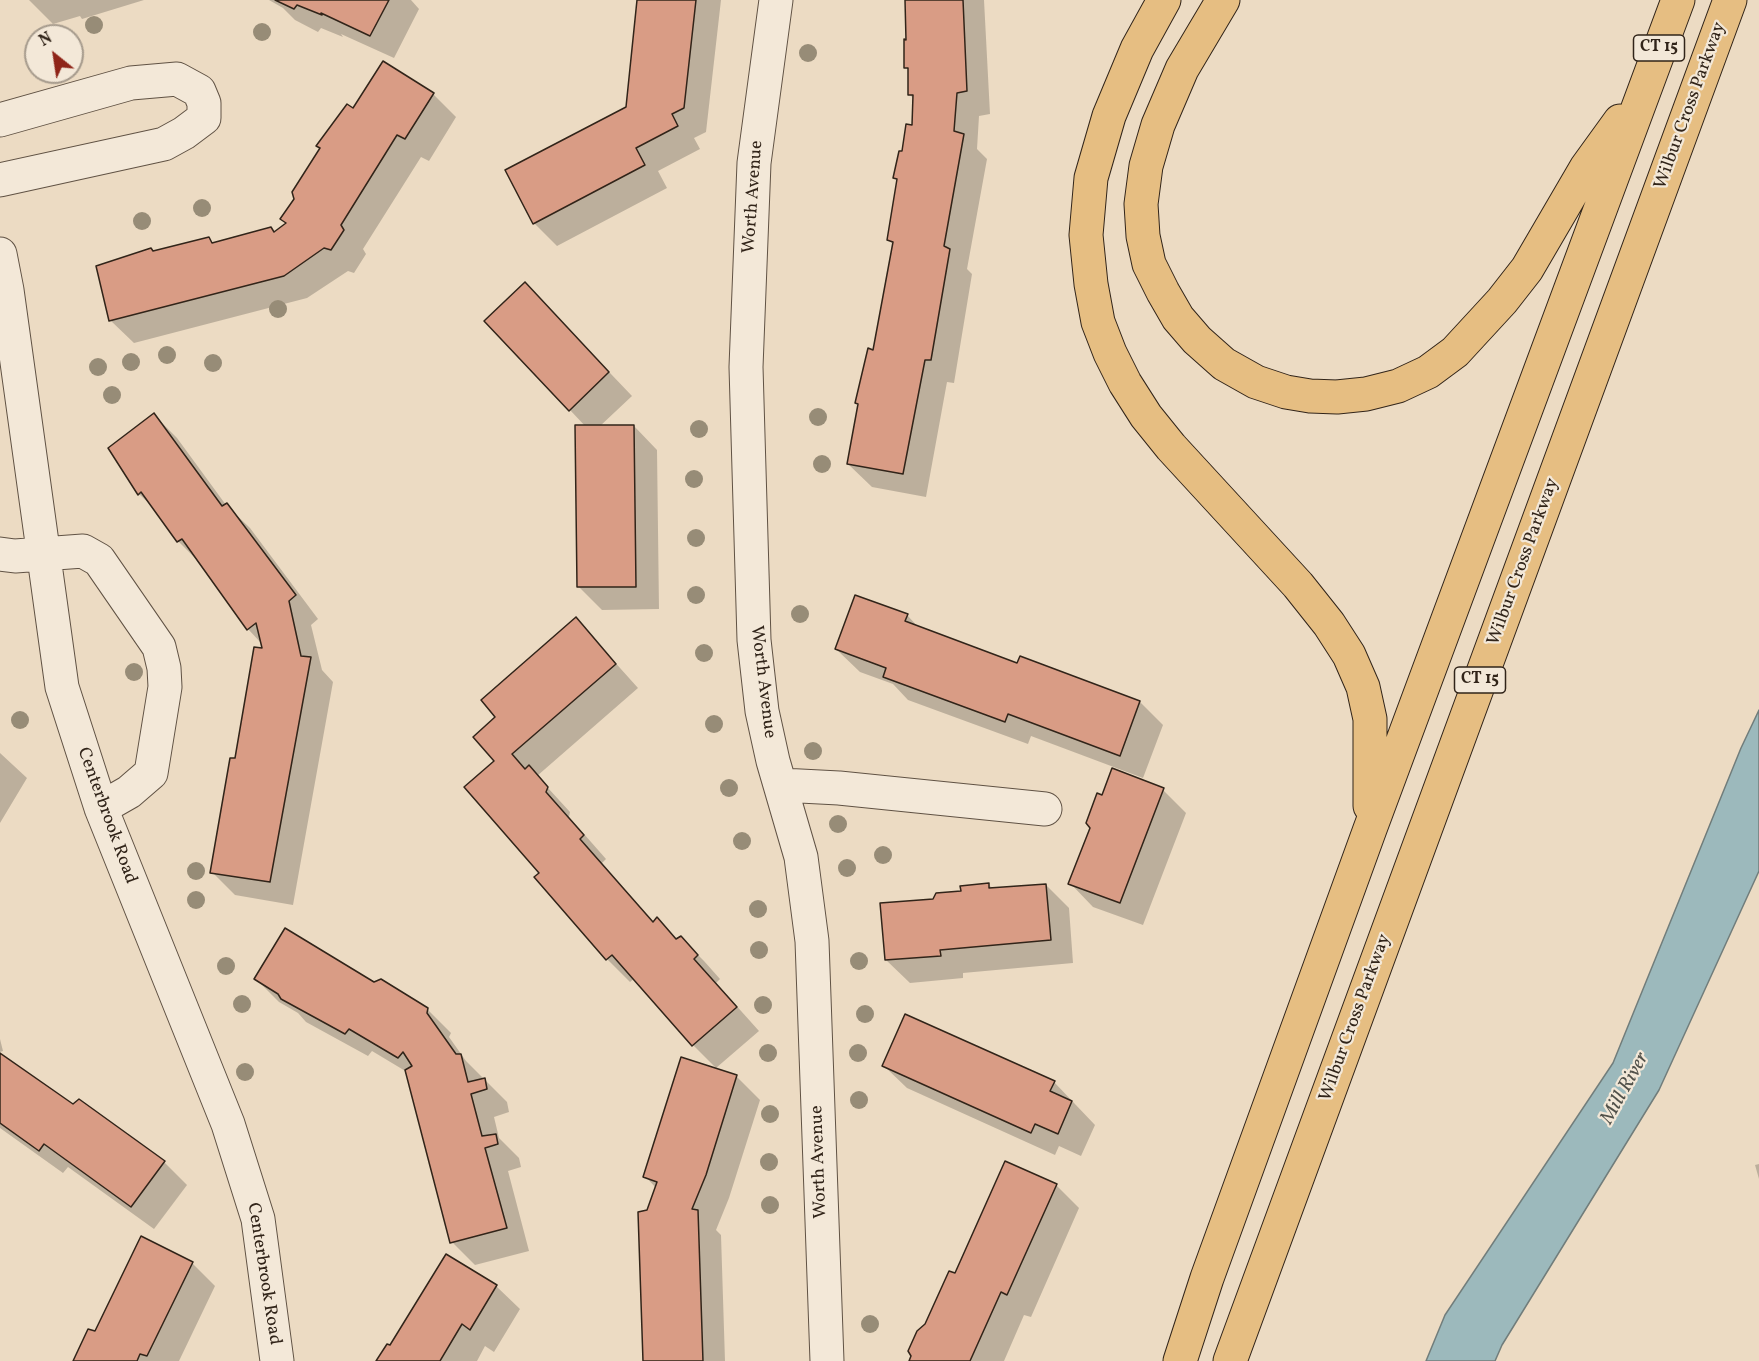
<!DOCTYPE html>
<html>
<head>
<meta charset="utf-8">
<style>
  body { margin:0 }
  #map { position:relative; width:1759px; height:1361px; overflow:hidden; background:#ecdbc3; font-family:Vollkorn,serif }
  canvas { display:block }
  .north { position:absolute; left:24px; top:24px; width:60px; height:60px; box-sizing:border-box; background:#f3e8d8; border:2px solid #a59a8c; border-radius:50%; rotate:330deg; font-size:16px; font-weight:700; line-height:24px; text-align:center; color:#312419 }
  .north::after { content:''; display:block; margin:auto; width:21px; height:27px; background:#8f2418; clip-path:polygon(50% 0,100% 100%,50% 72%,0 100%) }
</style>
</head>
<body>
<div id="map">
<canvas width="1759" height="1361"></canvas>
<div class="north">N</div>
</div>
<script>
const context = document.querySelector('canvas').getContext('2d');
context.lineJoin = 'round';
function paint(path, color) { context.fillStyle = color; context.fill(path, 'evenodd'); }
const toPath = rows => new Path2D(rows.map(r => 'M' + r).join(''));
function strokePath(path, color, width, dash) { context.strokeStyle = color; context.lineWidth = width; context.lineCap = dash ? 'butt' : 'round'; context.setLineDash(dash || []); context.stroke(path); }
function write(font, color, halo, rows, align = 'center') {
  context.font = font + ' Vollkorn,serif'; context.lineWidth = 4.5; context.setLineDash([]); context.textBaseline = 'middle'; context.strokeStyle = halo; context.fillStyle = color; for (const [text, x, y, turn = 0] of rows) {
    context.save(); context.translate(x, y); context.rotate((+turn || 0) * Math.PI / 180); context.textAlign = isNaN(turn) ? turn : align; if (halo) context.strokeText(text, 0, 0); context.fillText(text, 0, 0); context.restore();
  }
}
const water = toPath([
  [1759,710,1759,871,1659,1090,1502,1345,1495,1361,1426,1361,1445,1315,1613,1063,1741,748,1759,710]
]);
const shadow = toPath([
  [29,0,144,0,82,19,80,16,53,24],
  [269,0,411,0,419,9,394,58,341,34,343,37,321,28,318,32,295,20,283,8],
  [639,0,721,0,706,132,694,138,700,149,658,171,667,188,557,246,534,223,627,108],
  [907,0,984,0,990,114,979,116,977,149,987,159,967,269,972,274,954,383,947,382,926,497,872,487,848,464,874,352,894,245,888,240,898,181,895,178,913,127,914,99,910,95,910,71,906,67,908,42],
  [433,94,456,117,429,161,421,157,363,249,366,254,354,273,348,271,307,298,134,343,110,320,154,253,209,239,214,244,271,229,275,233,287,223,354,110],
  [548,308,632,396,599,427,634,426,657,450,659,609,602,610,578,586,586,427,570,410],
  [154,415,177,438,226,505,250,528,318,619,311,625,322,670,333,682,293,905,235,895,212,872,264,649,262,644,248,629,201,564,178,541,156,510,139,494,110,448],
  [907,615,920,629,1018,665,1021,658,1140,702,1163,725,1143,778,1031,736,1028,744,908,700,893,684,860,672,836,649],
  [576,619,638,688,537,776,570,812,569,817,606,859,602,863,654,923,657,920,678,940,681,938,704,961,720,979,716,983,759,1031,716,1068,693,1045,635,978,630,982,607,959,541,873,496,761,497,717],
  [0,753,27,778,0,823],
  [1163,790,1186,813,1143,925,1093,907,1070,883,1103,797],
  [989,885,994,890,1046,885,1069,908,1073,963,963,973,963,978,910,983,886,960,934,900],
  [256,979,374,984,427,1009,451,1033,449,1037,466,1061,507,1102,509,1112,494,1117,499,1138,519,1158,521,1167,508,1171,529,1251,475,1265,452,1242,407,1072,372,1051,368,1056,306,1022,298,1013,279,1002],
  [0,1039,3,1051,0,1052],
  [0,1055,73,1106,164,1162,187,1185,154,1229,68,1167,63,1173,0,1128],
  [883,1065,1054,1082,1095,1125,1081,1156,1059,1146,1055,1155,907,1088],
  [736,1076,760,1100,729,1198,716,1230,721,1235,725,1361,644,1361,648,1212,656,1188,645,1176],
  [1759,1164,1759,1179,1755,1165],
  [1056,1185,1079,1208,1031,1317,1024,1315,1004,1361,910,1361,926,1325,956,1275],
  [192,1263,215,1286,179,1361,74,1361,95,1333],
  [496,1286,520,1309,494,1352,485,1346,477,1361,378,1361,391,1347]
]);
const building = toPath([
  [275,0,389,0,370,36,321,13,322,15,297,5,294,9,275,0],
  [637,0,696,0,684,108,672,114,678,126,636,148,645,165,533,224,505,170,626,107,637,0],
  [905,0,963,0,967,91,957,93,954,131,964,134,944,246,950,249,931,360,925,360,903,474,847,464,858,404,855,403,868,348,873,350,893,242,887,240,897,179,893,178,899,151,902,151,906,124,912,125,913,95,908,95,908,68,904,68,904,39,906,40,905,0],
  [383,61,434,93,405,139,397,135,341,225,344,230,331,250,324,248,284,276,109,321,96,266,151,248,153,251,209,237,212,243,271,227,274,232,286,223,280,219,294,199,292,192,320,148,316,146,347,104,353,108,383,61],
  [525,282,609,372,569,411,484,321,525,282],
  [154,413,222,506,227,503,296,595,289,601,301,656,311,657,270,882,210,873,230,758,235,758,254,647,262,648,256,623,247,630,182,539,177,542,141,492,138,495,108,448,154,413],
  [575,425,634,425,636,587,577,587,575,425],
  [855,595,908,614,905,621,1017,663,1020,656,1140,701,1120,756,1008,714,1005,722,883,677,886,668,835,649,855,595],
  [576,617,616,664,512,754,525,769,529,765,548,787,546,792,584,835,580,839,653,922,657,917,676,939,681,936,698,955,694,959,737,1007,692,1046,612,955,606,960,534,877,539,873,464,787,494,761,473,737,495,717,481,700,576,617],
  [1112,768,1164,788,1120,903,1068,884,1090,828,1086,823,1097,793,1102,795,1112,768],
  [989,883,989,888,1046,884,1051,940,940,950,941,956,885,960,880,903,933,899,936,893,961,891,960,886,989,883],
  [285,928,374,982,381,979,428,1008,427,1013,456,1054,461,1054,468,1082,485,1078,487,1089,471,1094,482,1136,496,1134,498,1144,485,1148,507,1228,450,1243,405,1070,412,1066,403,1052,398,1058,349,1029,345,1034,281,999,278,994,254,979,285,928],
  [905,1014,1055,1081,1050,1091,1072,1101,1058,1134,1035,1124,1031,1133,882,1066,905,1014],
  [0,1053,73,1104,79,1099,165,1161,131,1207,44,1144,39,1151,0,1123,0,1053],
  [681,1057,737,1075,706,1175,692,1209,698,1210,703,1361,643,1361,638,1212,647,1210,657,1182,643,1177,681,1057],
  [1005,1161,1057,1184,1007,1295,1001,1292,970,1361,909,1361,911,1356,908,1351,917,1331,925,1324,949,1271,955,1273,1005,1161],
  [141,1236,193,1262,147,1356,140,1354,137,1361,73,1361,88,1329,95,1331,141,1236],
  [446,1254,497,1285,470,1330,462,1324,440,1361,376,1361,387,1344,390,1345,446,1254]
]);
const minor = toPath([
  [776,0,754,163,746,367,754,640,762,711,773,761,801,857,812,941,827,1361],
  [0,120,131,83,177,79,199,91,204,103,204,118,184,133,164,144,0,180],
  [0,254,7,290,62,687,101,808,228,1124,258,1219,277,1361],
  [0,554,15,556,83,551,99,560,159,647,164,668,165,687,151,773,129,792,101,808],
  [781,785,839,788,1045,809]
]);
const highway = toPath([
  [1164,0,1137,49,1109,116,1091,178,1086,235,1091,284,1098,322,1110,353,1125,383,1146,416,1171,447,1298,585,1329,624,1349,655,1363,687,1370,719,1370,806],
  [1223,0,1182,69,1158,125,1146,166,1141,204,1143,236,1149,264,1163,292,1178,318,1197,340,1224,364,1256,382,1286,392,1310,396,1337,397,1366,394,1398,386,1428,372,1455,352,1502,301,1527,269,1586,168,1620,121],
  [1180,1361,1207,1278,1370,829,1678,0],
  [1230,1361,1730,0]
]);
const trees = [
  [94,25],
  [262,32],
  [808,53],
  [202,208],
  [142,221],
  [278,309],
  [167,355],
  [131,362],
  [213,363],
  [98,367],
  [112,395],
  [818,417],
  [699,429],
  [822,464],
  [694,479],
  [696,538],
  [696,595],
  [800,614],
  [704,653],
  [134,672],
  [20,720],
  [714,724],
  [813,751],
  [729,788],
  [838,824],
  [742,841],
  [883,855],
  [847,868],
  [196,871],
  [196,900],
  [758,909],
  [759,950],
  [859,961],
  [226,966],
  [242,1004],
  [763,1005],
  [865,1014],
  [768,1053],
  [858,1053],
  [245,1072],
  [859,1100],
  [770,1114],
  [769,1162],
  [770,1205],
  [870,1324]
];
const shields = [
  [1659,48,51],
  [1480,680,51]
];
const shieldNames = [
  ["CT 15",1659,48],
  ["CT 15",1480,680]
];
const streetNames = [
  ["Wilbur Cross Parkway",1691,106,-70],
  ["Worth Avenue",754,197,-86],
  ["Wilbur Cross Parkway",1524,562,-70],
  ["Worth Avenue",762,682,83],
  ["Centerbrook Road",106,816,70],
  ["Wilbur Cross Parkway",1356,1018,-70],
  ["Worth Avenue",820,1162,-92],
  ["Centerbrook Road",263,1274,81]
];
const waterNames = [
  ["Mill River",1626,1089,-61]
];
paint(water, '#9cb9bc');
strokePath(water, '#717d7b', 1.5);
paint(shadow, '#0003');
paint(building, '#d99c85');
strokePath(building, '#312419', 1.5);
strokePath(minor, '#605244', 35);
strokePath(highway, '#312419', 35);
strokePath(minor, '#f3e8d8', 33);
strokePath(highway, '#e6be82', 33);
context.fillStyle = '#978c77';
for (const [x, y] of trees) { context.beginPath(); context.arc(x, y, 9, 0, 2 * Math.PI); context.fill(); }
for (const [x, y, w] of shields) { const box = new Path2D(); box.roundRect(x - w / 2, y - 13, w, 26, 4.5); context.fillStyle = '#f3e8d8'; context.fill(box); strokePath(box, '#312419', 1.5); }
write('bold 16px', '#312419', null, shieldNames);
write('18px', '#312419', '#f3e8d8', streetNames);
write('italic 20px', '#51514a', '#f3e8d8', waterNames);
</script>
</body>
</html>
